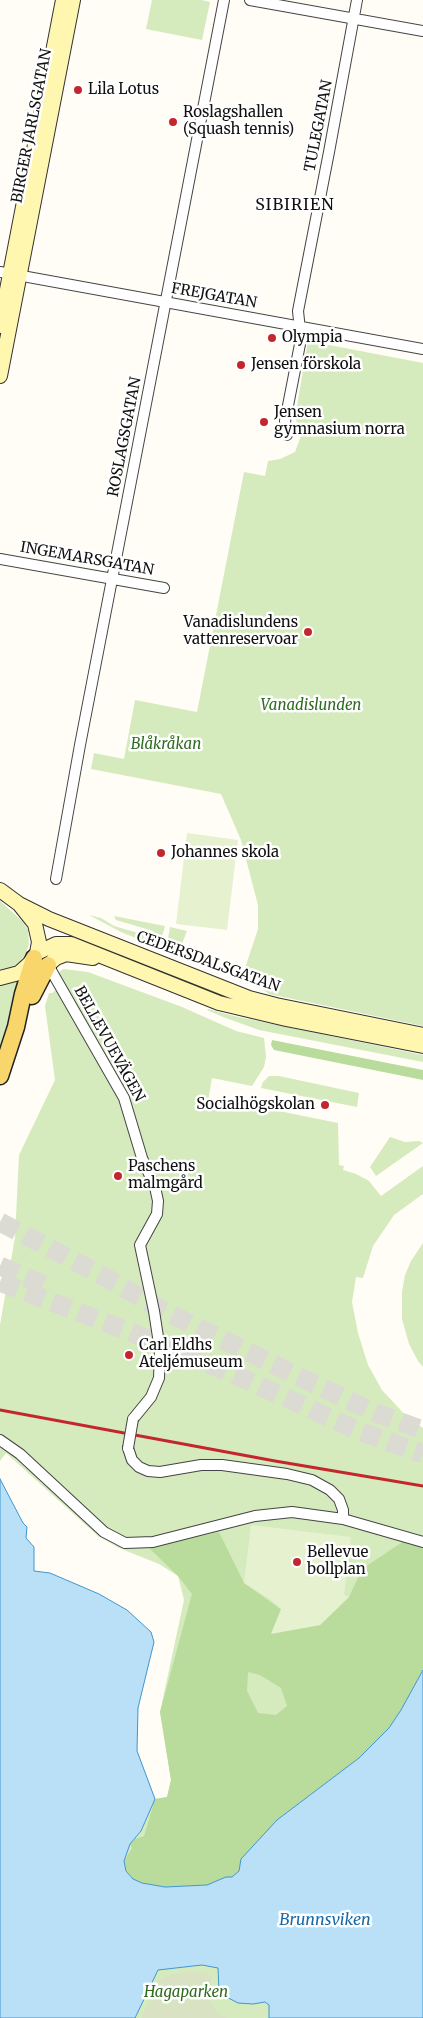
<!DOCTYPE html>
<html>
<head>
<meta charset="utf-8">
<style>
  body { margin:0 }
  canvas { display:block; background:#fffdf5 }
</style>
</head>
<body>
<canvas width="423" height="2018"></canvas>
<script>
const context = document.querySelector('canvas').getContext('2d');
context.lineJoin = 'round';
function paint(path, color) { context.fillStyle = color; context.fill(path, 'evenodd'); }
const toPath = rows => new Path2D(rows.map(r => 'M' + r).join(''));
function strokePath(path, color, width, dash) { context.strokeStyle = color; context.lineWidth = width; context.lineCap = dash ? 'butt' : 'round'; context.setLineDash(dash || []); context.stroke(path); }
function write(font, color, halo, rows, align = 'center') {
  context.font = font + ' Merriweather,serif'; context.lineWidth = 5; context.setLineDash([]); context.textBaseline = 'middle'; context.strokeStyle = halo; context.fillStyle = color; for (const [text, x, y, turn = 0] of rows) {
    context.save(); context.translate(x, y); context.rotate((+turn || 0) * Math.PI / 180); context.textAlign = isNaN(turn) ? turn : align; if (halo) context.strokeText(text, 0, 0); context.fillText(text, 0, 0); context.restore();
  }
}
const green = toPath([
  [152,0,201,0,210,2,202,40,146,29],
  [308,341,423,363,423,1026,269,994,255,983,242,977,258,929,258,905,241,840,221,794,91,769,94,753,124,759,135,700,197,712,244,472,265,476,268,461,280,459,295,452,302,433,295,418],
  [0,901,22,921,28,930,29,944,24,958,19,964,13,967,0,970],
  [89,915,101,918,114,926,145,935,152,941,153,945,121,932],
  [114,916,165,926,160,943,153,931,116,920],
  [170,927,187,931,180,949,176,952,166,950],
  [63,969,88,972,182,1007,236,1031,264,1038,266,1057,264,1067,252,1086,212,1078,208,1101,268,1114,269,1109,338,1123,339,1165,344,1166,343,1170,356,1174,369,1181,381,1196,423,1166,423,1194,394,1215,373,1246,363,1278,356,1277,352,1302,358,1333,368,1365,382,1390,408,1418,423,1428,423,1670,277,1820,239,1871,124,1861,130,1844,141,1831,155,1799,167,1797,171,1780,160,1712,184,1600,178,1576,159,1564,119,1548,98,1536,6,1453,0,1461,0,1325,15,1237,19,1155,55,1080,45,1006,49,993,52,993,57,989,60,982,59,972],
  [16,981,19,982,20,987,0,1047,0,985],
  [208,1009,234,1016,423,1055,423,1062,259,1030,223,1017,207,1010],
  [269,1076,279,1076,359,1093,357,1107,261,1088,263,1082],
  [390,1137,405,1142,419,1141,423,1143,376,1176,370,1167],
  [423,1243,423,1367,418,1361,409,1344,402,1319,402,1292,405,1275,411,1261],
  [202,1965,218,1967,218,1973,253,2004,265,2002,269,2005,269,2018,135,2018,158,1970]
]);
const forest = toPath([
  [272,1040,423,1070,423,1080,274,1050,271,1045],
  [219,1532,244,1583,282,1610,272,1633,320,1625,349,1597,362,1569,404,1541,423,1545,423,1670,401,1710,389,1728,359,1758,277,1820,239,1871,232,1877,226,1877,207,1885,165,1887,142,1883,133,1879,126,1870,124,1861,132,1848,130,1844,135,1839,144,1836,155,1799,167,1797,171,1780,160,1712,192,1594,178,1576,148,1547],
  [248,1672,260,1675,281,1688,287,1706,276,1715,258,1713,247,1691]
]);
const cemetery = toPath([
  [191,1971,205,1972,212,1977,208,2000,220,2015,228,2018,141,2018,158,1980,171,1974]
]);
const pitch = toPath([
  [187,833,238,840,227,930,176,924],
  [251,1525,351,1537,344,1595,349,1597,320,1625,271,1634,281,1609,271,1600,244,1583]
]);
const water = toPath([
  [0,1479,23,1523,27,1527,26,1538,34,1547,34,1571,50,1573,99,1594,127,1610,151,1632,154,1642,138,1708,137,1751,155,1799,141,1831,130,1844,124,1861,126,1871,133,1879,142,1883,165,1887,207,1885,226,1877,232,1877,239,1871,241,1859,277,1820,359,1758,389,1728,401,1710,423,1670,423,2018,269,2018,269,2005,265,2002,253,2004,238,2003,219,1993,218,1968,202,1965,158,1970,135,2018,0,2018,0,1479]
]);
const highwayTunnel = toPath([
  [0,1222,105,1277,160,1309,314,1384,376,1413,423,1430],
  [0,1266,49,1287],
  [0,1282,143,1337,240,1377,359,1431,423,1454]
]);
const street = toPath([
  [250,0,423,31],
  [0,272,423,349],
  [287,435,285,421,301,339,298,311,329,152,357,0],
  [0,559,164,588],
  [56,879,80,745,224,0],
  [48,965,124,1098,142,1158,155,1187,158,1201,157,1214,140,1245,154,1311,160,1350,159,1378,151,1397,133,1419],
  [0,1440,20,1454,104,1532,125,1543,153,1542,255,1516,292,1512,343,1519,423,1542],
  [128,1448,132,1460,139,1467,148,1471,160,1472,201,1465,222,1465,287,1474,312,1480,330,1490,339,1499,343,1510,343,1519]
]);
const secondary = toPath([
  [0,326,63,0],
  [0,376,73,0],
  [0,890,19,904,35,924,39,942,37,953,29,964,19,973,0,978],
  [19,904,49,919,249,998,276,1005,423,1035],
  [37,953,56,944,71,944,219,1003,286,1019,423,1046],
  [48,965,56,958,66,954,93,958]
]);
const primary = toPath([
  [32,996,48,965],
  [0,1076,16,1027,23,994,34,958]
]);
const rail = toPath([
  [0,1410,275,1461,423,1486]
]);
const streetBridge = toPath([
  [128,1448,133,1419]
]);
const markers = [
  [78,90,5,"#c4262e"],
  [173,122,5,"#c4262e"],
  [272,338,5,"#c4262e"],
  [241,365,5,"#c4262e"],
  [264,422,5,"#c4262e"],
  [308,632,5,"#c4262e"],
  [161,853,5,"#c4262e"],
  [325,1105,5,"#c4262e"],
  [118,1176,5,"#c4262e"],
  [129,1355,5,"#c4262e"],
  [297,1562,5,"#c4262e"]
];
const poiNames = [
  ["Lila Lotus",88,90],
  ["Roslagshallen",183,113],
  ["(Squash tennis)",183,130],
  ["Olympia",282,338],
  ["Jensen förskola",251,365],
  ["Jensen",274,413],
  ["gymnasium norra",274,430],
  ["Vanadislundens",298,623,"right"],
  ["vattenreservoar",298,640,"right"],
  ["Johannes skola",171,853],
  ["Socialhögskolan",315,1105,"right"],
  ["Paschens",128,1167],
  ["malmgård",128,1184],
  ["Carl Eldhs",139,1346],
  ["Ateljémuseum",139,1363],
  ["Bellevue",307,1553],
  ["bollplan",307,1570]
];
const streetNames = [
  ["BIRGER JARLSGATAN",32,126,-79],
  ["TULEGATAN",319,126,-79],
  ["FREJGATAN",214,296,10],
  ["ROSLAGSGATAN",125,437,-79],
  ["INGEMARSGATAN",87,559,10],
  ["CEDERSDALSGATAN",208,962,20],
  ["BELLEVUEVÄGEN",109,1044,61]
];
const parkNames = [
  ["Vanadislunden",311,706],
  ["Blåkråkan",166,745],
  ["Hagaparken",186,1993]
];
const neighbourhoodNames = [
  ["SIBIRIEN",295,205]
];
const waterNames = [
  ["Brunnsviken",325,1920]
];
paint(green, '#d5ebbd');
paint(forest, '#b9dc9c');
paint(cemetery, '#d9e3c4');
paint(pitch, '#e6f2cf');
paint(water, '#b9e0f7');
strokePath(water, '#3f96cf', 1);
strokePath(highwayTunnel, '#dbdad3', 19, [19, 9]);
strokePath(street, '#444', 12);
strokePath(secondary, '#333', 16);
strokePath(primary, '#222', 19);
strokePath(street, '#fff', 10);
strokePath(secondary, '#fff6b0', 14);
strokePath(primary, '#f9d66b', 16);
strokePath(rail, '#c4262e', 3);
strokePath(streetBridge, '#444', 12, []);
strokePath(streetBridge, '#fff', 10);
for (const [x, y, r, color] of markers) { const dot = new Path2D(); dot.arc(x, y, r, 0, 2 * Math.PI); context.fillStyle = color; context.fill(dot); strokePath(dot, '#fff', 2); }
write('15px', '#111', '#fff', poiNames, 'left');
write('15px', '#111', '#fff', streetNames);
write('italic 15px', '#2f6b1f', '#fff', parkNames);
context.letterSpacing = '1px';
write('16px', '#111', '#fff', neighbourhoodNames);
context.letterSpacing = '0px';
write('italic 16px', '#1768a6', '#fff', waterNames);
</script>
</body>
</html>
